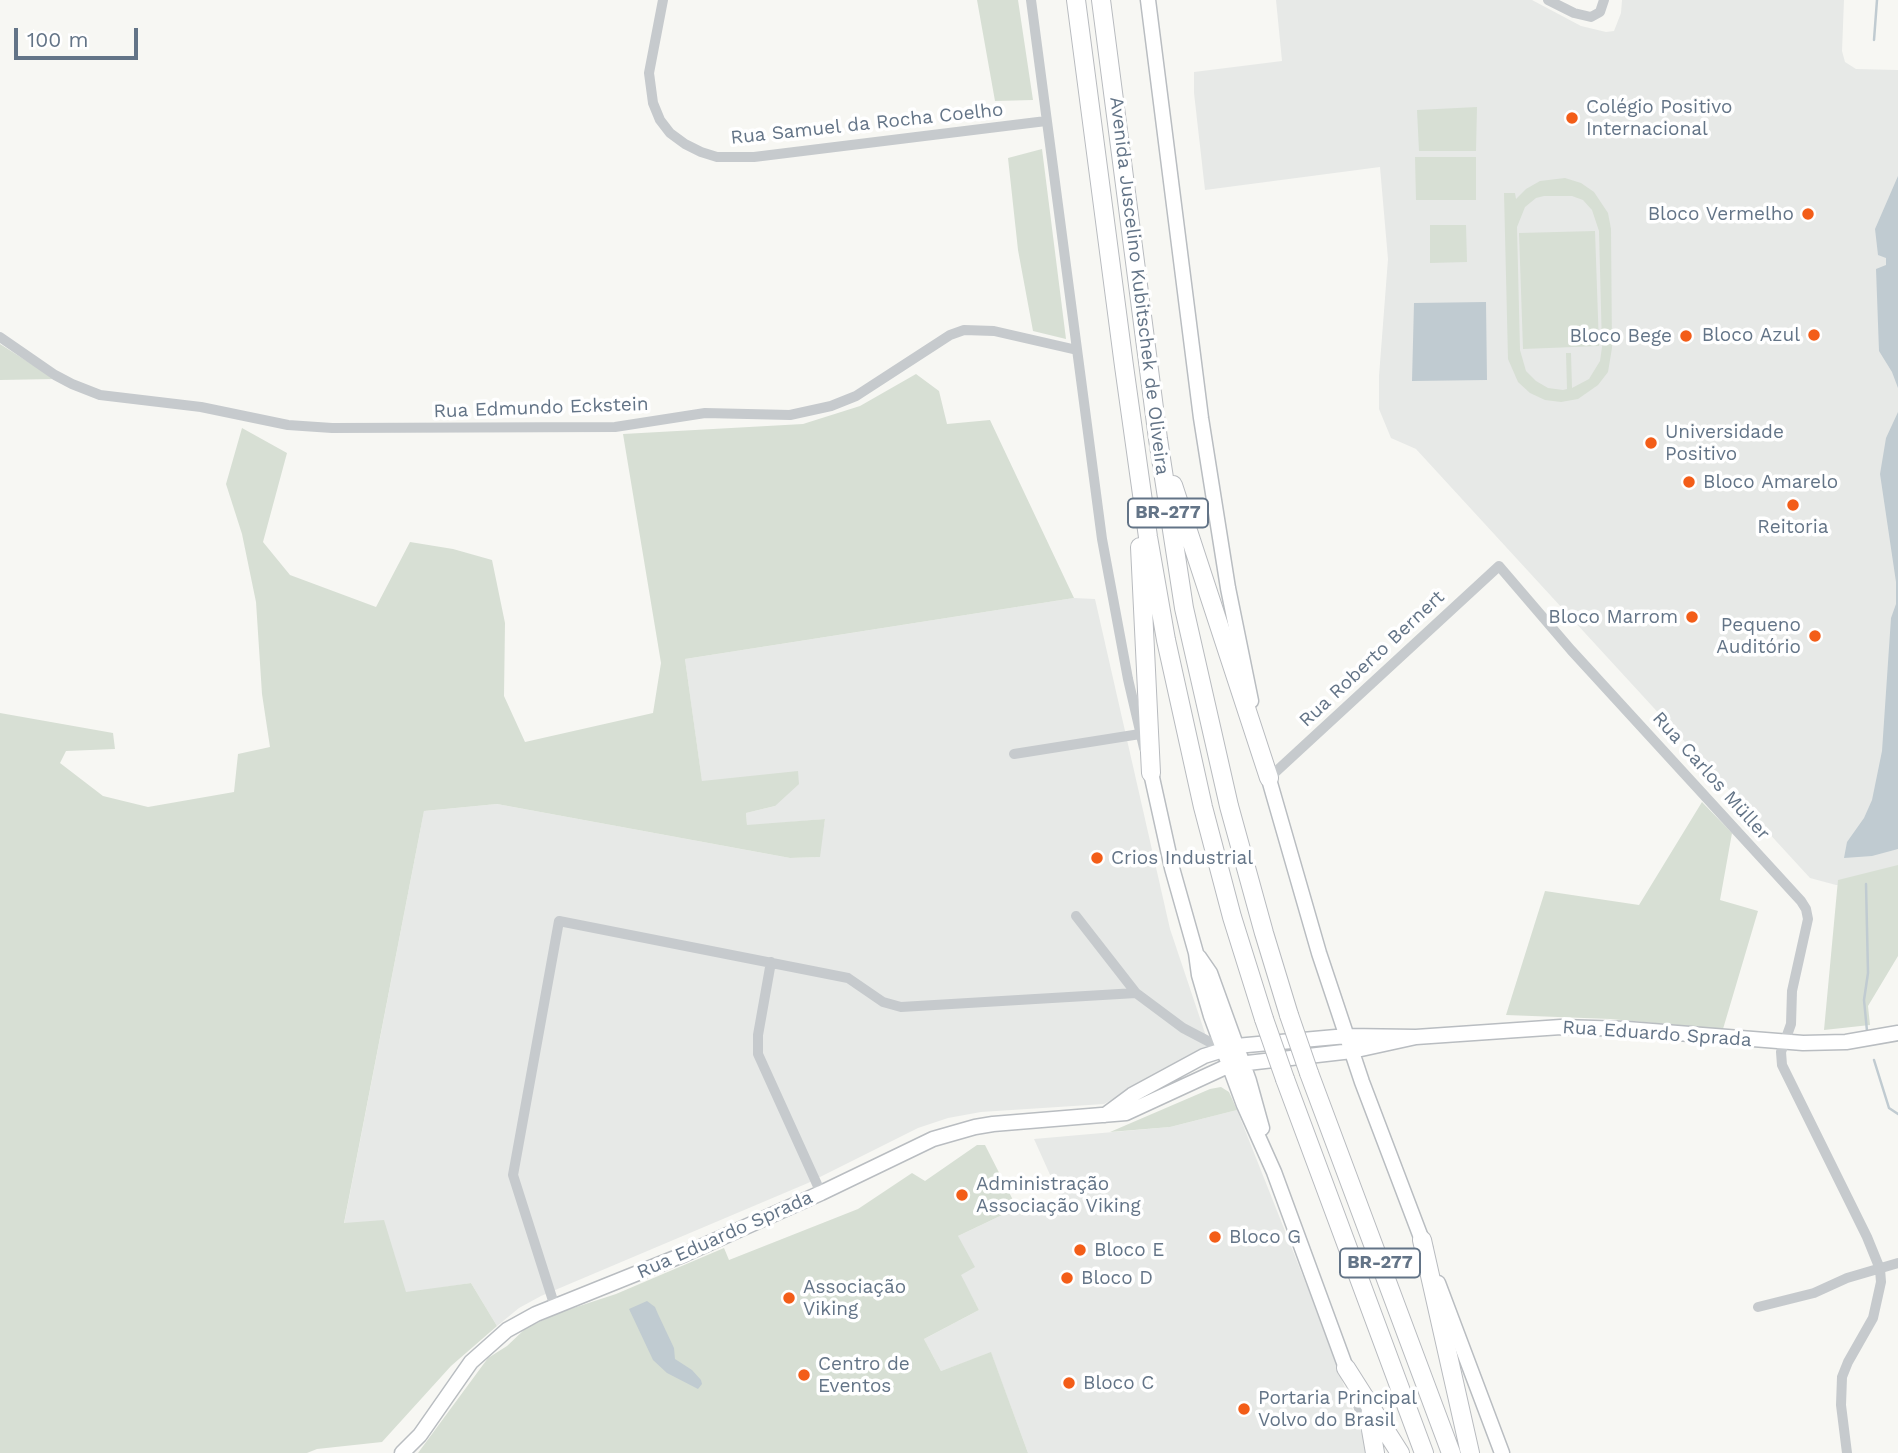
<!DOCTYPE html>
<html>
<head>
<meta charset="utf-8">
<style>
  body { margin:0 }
  #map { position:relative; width:1898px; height:1453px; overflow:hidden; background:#f7f7f3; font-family:"Work Sans",sans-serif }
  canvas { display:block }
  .scale { position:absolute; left:14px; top:28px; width:124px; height:32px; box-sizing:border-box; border:4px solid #637487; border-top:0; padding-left:9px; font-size:21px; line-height:24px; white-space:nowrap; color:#637487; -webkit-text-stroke:5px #fff; paint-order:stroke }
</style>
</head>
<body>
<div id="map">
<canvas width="1898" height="1453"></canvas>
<div class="scale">100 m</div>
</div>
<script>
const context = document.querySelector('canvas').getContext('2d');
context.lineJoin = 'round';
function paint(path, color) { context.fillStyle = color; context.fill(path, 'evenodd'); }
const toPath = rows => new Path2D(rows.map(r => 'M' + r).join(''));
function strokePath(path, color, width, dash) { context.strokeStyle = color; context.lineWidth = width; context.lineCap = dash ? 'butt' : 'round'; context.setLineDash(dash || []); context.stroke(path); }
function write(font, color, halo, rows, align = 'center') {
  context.font = font + ' "Work Sans",sans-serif'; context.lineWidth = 7; context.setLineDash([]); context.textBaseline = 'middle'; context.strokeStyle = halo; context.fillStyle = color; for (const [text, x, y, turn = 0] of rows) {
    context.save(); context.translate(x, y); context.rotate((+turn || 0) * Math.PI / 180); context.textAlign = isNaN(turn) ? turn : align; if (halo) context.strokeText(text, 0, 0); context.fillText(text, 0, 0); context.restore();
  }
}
const built = toPath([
  [1276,0,1532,0,1581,26,1606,32,1614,31,1621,13,1622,0,1844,0,1842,51,1845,62,1856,69,1898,70,1898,874,1856,885,1836,885,1810,878,1416,449,1391,438,1379,409,1379,376,1388,259,1380,167,1205,190,1194,93,1194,72,1282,61],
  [1074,598,1095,599,1170,929,1209,1045,1104,1104,981,1112,948,1118,918,1128,808,1183,541,1296,519,1308,497,1326,471,1283,406,1293,344,1224,424,811,497,804,790,858,819,857,825,819,747,826,746,813,775,806,702,782,685,659],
  [1237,1110,1310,1294,1369,1453,1028,1453,991,1353,941,1371,924,1339,979,1310,960,1275,958,1236,1017,1208,1021,1215,1060,1197,1034,1139,1170,1127]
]);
const green = toPath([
  [977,0,1018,0,1033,100,995,101],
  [1477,107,1476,151,1419,151,1417,110],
  [1042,149,1066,339,1033,331,1018,250,1008,158],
  [1415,157,1476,157,1476,200,1416,200],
  [1565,178,1581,183,1594,192,1608,213,1611,229,1612,348,1608,372,1598,385,1578,399,1561,402,1545,400,1530,393,1518,382,1508,359,1504,193,1515,193,1516,199,1526,189,1540,181],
  [1544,196,1572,196,1583,200,1592,210,1599,231,1602,347,1600,361,1589,379,1572,388,1571,353,1566,353,1567,389,1563,390,1548,388,1536,381,1526,371,1520,350,1517,227,1525,207,1536,198],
  [1430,225,1466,225,1467,262,1430,263],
  [1595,231,1599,346,1523,349,1519,233],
  [0,344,55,379,0,380],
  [916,374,939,391,947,424,990,420,1074,598,685,659,702,781,798,771,799,784,775,806,746,813,747,825,825,819,820,857,790,858,497,804,424,811,344,1223,384,1220,406,1292,471,1283,497,1326,451,1366,382,1442,317,1449,307,1453,0,1453,0,713,113,733,115,749,66,751,60,763,103,796,148,807,234,792,238,754,270,747,262,694,256,602,242,534,226,484,242,428,287,453,263,542,290,575,376,607,410,542,453,549,492,560,505,623,504,696,525,742,653,713,661,663,623,434,803,424,860,406],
  [1702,802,1732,833,1720,900,1758,911,1723,1029,1610,1019,1506,1015,1545,891,1639,905],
  [1898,865,1898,956,1868,1006,1870,1025,1824,1030,1838,880],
  [1221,1087,1229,1092,1237,1110,1170,1127,1110,1132,1210,1089],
  [977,1145,985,1145,1017,1208,958,1236,975,1267,961,1275,979,1310,924,1339,941,1371,991,1352,1028,1453,418,1453,488,1358,507,1346,526,1328,561,1312,616,1294,724,1248,729,1260,858,1209,912,1173,925,1181]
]);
const water = toPath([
  [1898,176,1898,388,1892,372,1879,351,1876,269,1886,265,1886,258,1878,255,1875,229],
  [1486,302,1487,380,1412,381,1414,303],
  [1898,412,1898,849,1872,856,1844,858,1847,842,1864,818,1872,800,1882,751,1891,618,1896,604,1896,582,1880,474,1886,438],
  [647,1301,655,1307,658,1314,674,1348,675,1359,692,1370,701,1380,702,1384,698,1389,667,1373,653,1360,629,1309]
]);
const stream = toPath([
  [1874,40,1877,0],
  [1866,884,1868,973,1864,1000,1867,1031],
  [1874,1060,1889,1108,1898,1114]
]);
const minor = toPath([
  [663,0,649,73,653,103,660,120,670,133,685,144,701,152,717,157,754,157,1046,121],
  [1031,0,1102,539,1128,679,1144,748],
  [1548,0,1574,13,1591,17,1600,12,1604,0],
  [0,337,55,375,72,384,100,395,201,407,288,425,332,428,615,427,705,413,790,415,831,406,856,396,950,335,964,330,994,331,1077,350],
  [1014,754,1140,734],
  [1269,778,1499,566,1571,650,1801,901,1806,909,1808,919,1792,991,1791,1024,1781,1052,1782,1065,1867,1237,1880,1269,1881,1282,1873,1318,1848,1362,1842,1377,1841,1405,1847,1453],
  [1076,916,1136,993,1183,1028,1223,1049],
  [771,962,758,1035,758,1054,821,1193],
  [555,1307,513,1175,559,921,848,978,883,1002,901,1007,1136,993],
  [1758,1307,1814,1293,1847,1278,1898,1263],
  [1352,1388,1366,1429]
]);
const major = toPath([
  [1148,0,1201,418,1228,588,1251,701],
  [1266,769,1319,953,1362,1082,1425,1248],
  [1151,773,1172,868,1196,953,1199,975,1211,1016,1244,1105,1274,1172,1346,1368],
  [1199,957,1210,973,1249,1081,1262,1128],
  [1105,1115,1132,1095,1204,1056,1236,1046,1347,1036,1416,1037,1561,1027,1627,1029,1803,1043,1846,1042,1898,1033],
  [1438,1283,1502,1453],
  [402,1453,420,1435,471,1362,507,1330,536,1314,685,1254,821,1193,933,1139,975,1127,993,1124,1126,1113,1230,1065,1352,1051,1416,1037]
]);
const highway = toPath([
  [1076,0,1124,366,1148,537,1166,640,1203,807,1232,917,1264,1019],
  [1101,0,1158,439,1184,608,1229,806,1264,933,1289,1015],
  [1173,485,1269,778],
  [1140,547,1151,773],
  [1309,1073,1451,1453],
  [1285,1079,1424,1453],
  [1422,1240,1470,1453],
  [1346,1368,1400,1453],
  [1371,1409,1370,1424,1375,1453]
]);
const highwayBridge = toPath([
  [1289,1015,1309,1073],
  [1264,1019,1285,1079]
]);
const markers = [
  [1572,118,7,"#f35d18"],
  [1808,214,7,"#f35d18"],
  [1814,335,7,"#f35d18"],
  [1686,336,7,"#f35d18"],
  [1651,443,7,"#f35d18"],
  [1689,482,7,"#f35d18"],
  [1793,505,7,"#f35d18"],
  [1692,617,7,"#f35d18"],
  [1815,636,7,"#f35d18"],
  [1097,858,7,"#f35d18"],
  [962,1195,7,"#f35d18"],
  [1215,1237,7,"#f35d18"],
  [1080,1250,7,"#f35d18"],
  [1067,1278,7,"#f35d18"],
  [789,1298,7,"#f35d18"],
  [804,1375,7,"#f35d18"],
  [1069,1383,7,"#f35d18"],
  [1244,1409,7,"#f35d18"]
];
const shields = [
  [1168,513,80],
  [1380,1263,80]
];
const shieldNames = [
  ["BR-277",1168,513],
  ["BR-277",1380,1263]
];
const poiNames = [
  ["Colégio Positivo",1586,107],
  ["Internacional",1586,129],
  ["Bloco Vermelho",1794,214,"right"],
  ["Bloco Azul",1800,335,"right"],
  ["Bloco Bege",1672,336,"right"],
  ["Universidade",1665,432],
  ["Positivo",1665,454],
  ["Bloco Amarelo",1703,482],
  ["Reitoria",1793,527,"center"],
  ["Bloco Marrom",1678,617,"right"],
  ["Pequeno",1801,625,"right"],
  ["Auditório",1801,647,"right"],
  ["Crios Industrial",1111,858],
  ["Administração",976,1184],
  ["Associação Viking",976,1206],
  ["Bloco G",1229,1237],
  ["Bloco E",1094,1250],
  ["Bloco D",1081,1278],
  ["Associação",803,1287],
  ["Viking",803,1309],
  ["Centro de",818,1364],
  ["Eventos",818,1386],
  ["Bloco C",1083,1383],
  ["Portaria Principal",1258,1398],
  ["Volvo do Brasil",1258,1420]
];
const streetNames = [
  ["Rua Samuel da Rocha Coelho",867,124,-6],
  ["Avenida Juscelino Kubitschek de Oliveira",1139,286,83],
  ["Rua Edmundo Eckstein",541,408,-2],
  ["Rua Roberto Bernert",1372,659,-43],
  ["Rua Carlos Müller",1711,776,48],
  ["Rua Eduardo Sprada",1657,1034,4],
  ["Rua Eduardo Sprada",725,1235,-24]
];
paint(built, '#e7e9e7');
paint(green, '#d7dfd4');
paint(water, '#c0cbd1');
strokePath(stream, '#c0cbd1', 2.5);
strokePath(major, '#b9bdc1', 17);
strokePath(highway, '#b8bbbf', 20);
strokePath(minor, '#c6cacd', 10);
strokePath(major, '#fff', 14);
strokePath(highway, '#fff', 18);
strokePath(highwayBridge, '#b8bbbf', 20, []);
strokePath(highwayBridge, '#fff', 18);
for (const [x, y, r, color] of markers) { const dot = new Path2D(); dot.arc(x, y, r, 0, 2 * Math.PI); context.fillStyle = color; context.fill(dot); strokePath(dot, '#fff', 2.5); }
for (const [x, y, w] of shields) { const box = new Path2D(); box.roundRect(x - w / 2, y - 14.5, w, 29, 5); context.fillStyle = '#fff'; context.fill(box); strokePath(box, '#637487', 2); }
write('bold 18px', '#637487', null, shieldNames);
write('19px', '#637487', '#fff', poiNames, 'left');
write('19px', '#637487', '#fff', streetNames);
</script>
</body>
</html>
